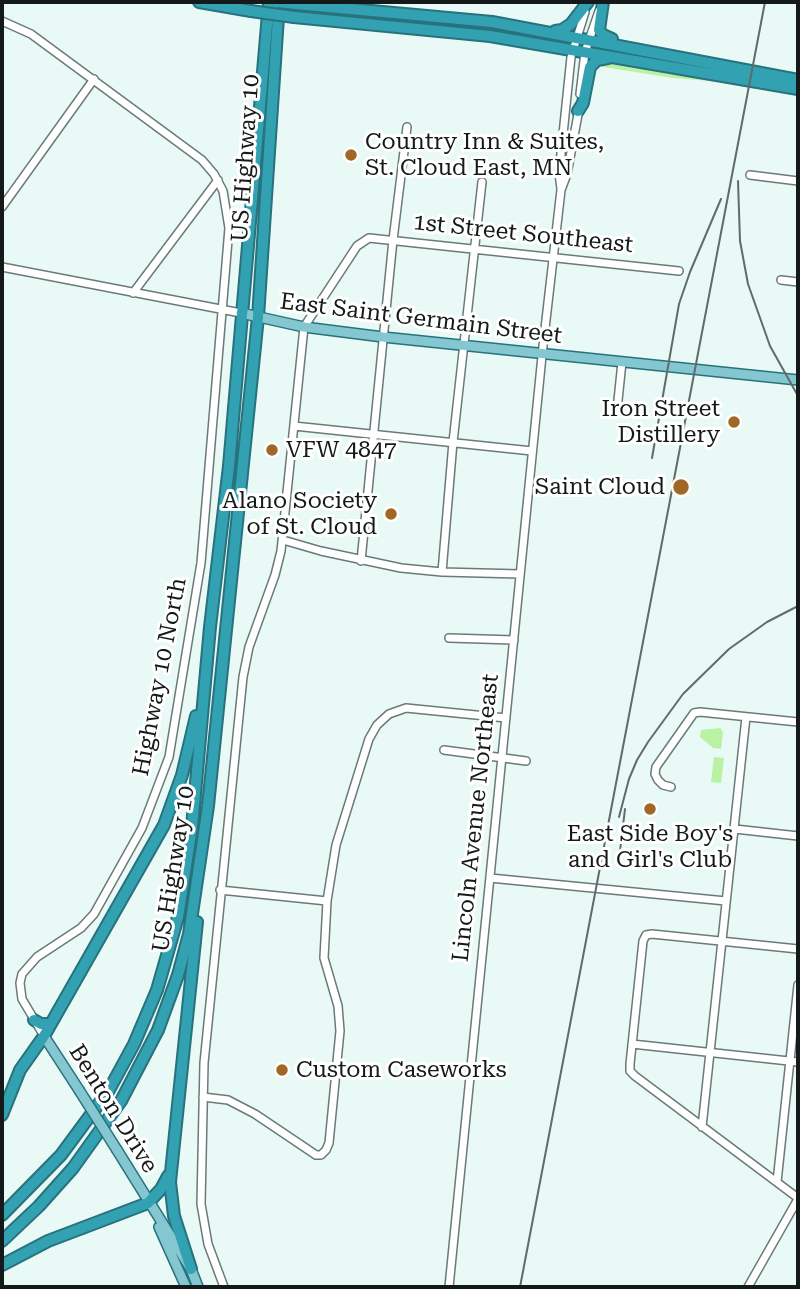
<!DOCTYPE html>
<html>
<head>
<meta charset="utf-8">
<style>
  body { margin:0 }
  #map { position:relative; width:800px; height:1289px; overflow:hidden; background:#e8f9f6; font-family:"Roboto Serif",serif }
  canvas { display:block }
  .frame { position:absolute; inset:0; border:4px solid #141a19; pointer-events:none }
</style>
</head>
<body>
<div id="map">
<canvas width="800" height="1289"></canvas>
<div class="frame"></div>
</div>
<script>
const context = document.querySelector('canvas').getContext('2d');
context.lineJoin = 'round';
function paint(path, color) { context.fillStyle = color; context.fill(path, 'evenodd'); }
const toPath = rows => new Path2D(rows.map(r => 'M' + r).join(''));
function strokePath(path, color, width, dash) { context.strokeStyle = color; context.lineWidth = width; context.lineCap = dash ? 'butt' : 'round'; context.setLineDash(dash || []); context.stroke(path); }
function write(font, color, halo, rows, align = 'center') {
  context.font = font + ' "Roboto Serif",serif'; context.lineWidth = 6; context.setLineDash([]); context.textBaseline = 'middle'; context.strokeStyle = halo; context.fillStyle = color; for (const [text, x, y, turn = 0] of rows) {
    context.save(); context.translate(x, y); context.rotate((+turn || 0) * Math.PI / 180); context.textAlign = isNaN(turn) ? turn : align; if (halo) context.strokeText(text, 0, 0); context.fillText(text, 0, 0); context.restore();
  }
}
const green = toPath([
  [608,60,735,83,673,78,597,66],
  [720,728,723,732,721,749,713,748,700,737,701,730],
  [714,757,724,758,721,783,711,782]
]);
const minor = toPath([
  [2,21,31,34,202,160,214,174,223,191,229,228,201,563,169,757,142,828,94,914,81,928,37,957,22,974,20,983,22,999,44,1036],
  [580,94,585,52,599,11],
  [750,175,798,181],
  [561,189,559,173,571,57,585,12],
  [2,207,94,79],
  [2,267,241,313],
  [781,280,798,282],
  [133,293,218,180],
  [617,410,622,362],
  [294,426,532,451],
  [283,540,321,551,401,568,442,572,520,574],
  [361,561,393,240,407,127],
  [442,572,453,442,482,182],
  [449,638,514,640],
  [444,750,526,761],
  [671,787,663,785,658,780,655,774,656,767,694,713,700,712,798,722],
  [735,829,798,836],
  [490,878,726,901],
  [220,890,327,901],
  [798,949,652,934,646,935,643,941,630,1064,630,1071,635,1076,798,1198],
  [632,1044,798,1062],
  [203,1097,228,1100,255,1114,316,1155,321,1155,326,1150,329,1143,340,1031,338,1006,324,958,327,901,336,845,369,739,377,725,389,714,406,708,506,718],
  [702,1127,746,717],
  [777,1182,798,985],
  [224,1287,208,1244,201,1204,204,1063,243,677,249,647,275,575,281,551,304,327,357,246,369,238,679,271],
  [449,1287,543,346,561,190,567,174,579,109],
  [748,1287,798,1199]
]);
const major = toPath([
  [241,313,304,327,383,337,798,380],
  [44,1036,79,1090],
  [117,1150,191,1269,198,1287],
  [159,1227,186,1287]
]);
const highway = toPath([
  [199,2,251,11],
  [603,2,599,30,603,35,612,39],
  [296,4,492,22,798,80],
  [294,17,490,36,798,89],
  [555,31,562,30,571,24,588,2],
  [578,111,583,103,590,67,597,60,608,58],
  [34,1020,41,1024,49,1024],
  [2,1115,20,1070,44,1036,164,825,182,775,196,716],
  [2,1215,61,1155,109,1090,134,1044,157,990,178,917,192,827,210,627,229,466,269,2],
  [2,1241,39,1206,73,1168,121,1101,158,1030,178,975,189,934,208,806,258,317,279,2],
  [2,1265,48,1241,148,1203,161,1189,168,1176],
  [191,1269,174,1216,170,1182,197,922]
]);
const rail = toPath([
  [738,181,740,241,748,284,770,346,798,396],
  [652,458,679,304,690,272,721,199],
  [619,817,629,779,637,760,648,742,683,694,729,649,767,622,798,606],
  [620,851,625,809],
  [520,1287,765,2]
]);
const majorBridge = toPath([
  [79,1090,117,1150]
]);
const highwayBridge = toPath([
  [278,2,296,4],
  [251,11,294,17]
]);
const markers = [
  [351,155,7,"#a16726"],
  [734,422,7,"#a16726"],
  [272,450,7,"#a16726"],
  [681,487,9,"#a16726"],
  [391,514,7,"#a16726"],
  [650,809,7,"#a16726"],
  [282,1070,7,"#a16726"]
];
const poiNames = [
  ["Country Inn & Suites,",365,142],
  ["St. Cloud East, MN",365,168],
  ["Iron Street",720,409,"right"],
  ["Distillery",720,435,"right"],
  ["VFW 4847",286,450],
  ["Saint Cloud",665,487,"right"],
  ["Alano Society",377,501,"right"],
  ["of St. Cloud",377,527,"right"],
  ["East Side Boy's",650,834,"center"],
  ["and Girl's Club",650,860,"center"],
  ["Custom Caseworks",296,1070]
];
const streetNames = [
  ["US Highway 10",246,158,-86],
  ["1st Street Southeast",523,234,6],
  ["East Saint Germain Street",421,319,7],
  ["Highway 10 North",160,677,-79],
  ["Lincoln Avenue Northeast",476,818,-84],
  ["US Highway 10",174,869,-81],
  ["Benton Drive",113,1109,58]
];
paint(green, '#baf2a4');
strokePath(minor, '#6b7a78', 10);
strokePath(major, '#28727d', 12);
strokePath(highway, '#28727d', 14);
strokePath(minor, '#fff', 7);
strokePath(major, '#84c7d1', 9);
strokePath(highway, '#32a2b3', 10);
strokePath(rail, '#616b6a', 2);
strokePath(majorBridge, '#28727d', 12, []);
strokePath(highwayBridge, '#28727d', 14, []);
strokePath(majorBridge, '#84c7d1', 9);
strokePath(highwayBridge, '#32a2b3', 10);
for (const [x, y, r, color] of markers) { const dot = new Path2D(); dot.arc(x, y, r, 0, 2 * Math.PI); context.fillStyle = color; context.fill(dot); strokePath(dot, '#fff', 2.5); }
write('23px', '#141a19', '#fff', poiNames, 'left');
write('23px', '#141a19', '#fff', streetNames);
</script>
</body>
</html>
